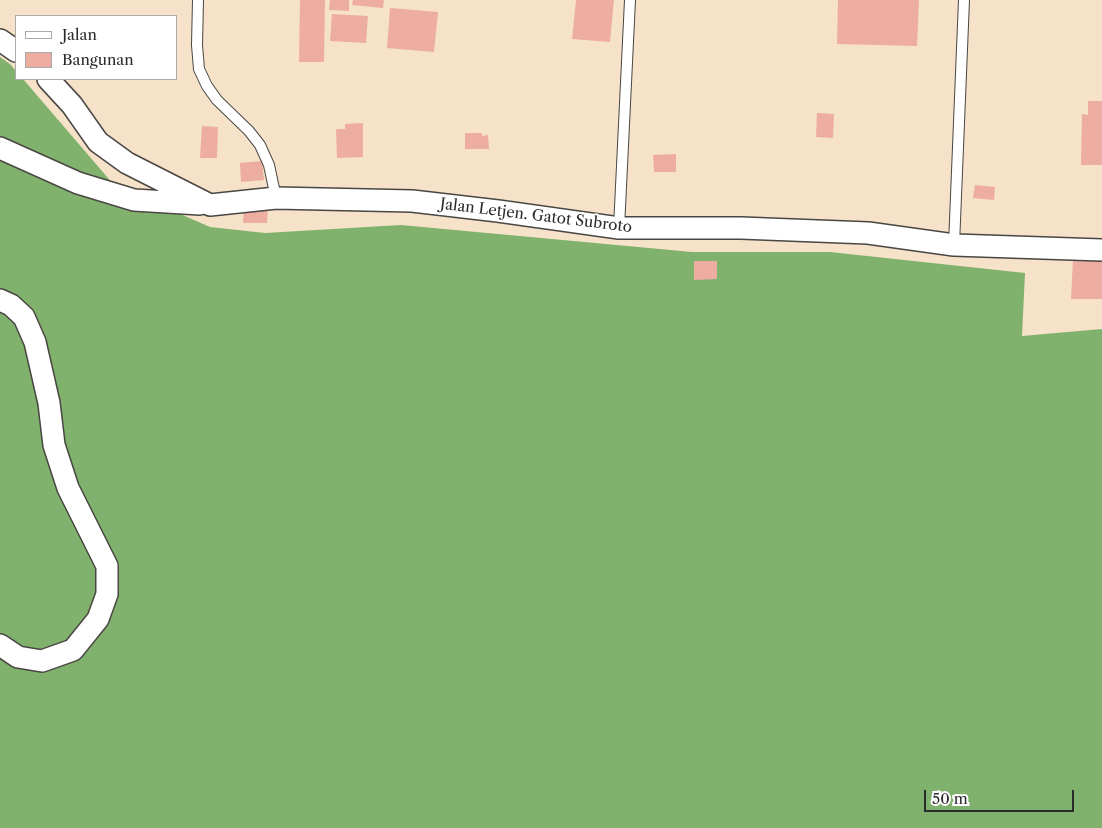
<!DOCTYPE html>
<html>
<head>
<meta charset="utf-8">
<style>
  body { margin:0 }
  #map { position:relative; width:1102px; height:828px; overflow:hidden; background:#f5e2c8; font-family:"Libre Caslon Text",serif }
  canvas { display:block }
  .legend { position:absolute; left:15px; top:15px; width:162px; height:65px; box-sizing:border-box; background:#fff; border:1px solid #aaa; margin:0; padding:6px 9px; list-style:none; font-size:15px; color:#2b2b2b }
  .legend li { display:flex; align-items:center; gap:10px; height:25px }
  .legend b { width:25px; border:1px solid #aaa }
  .scale { position:absolute; left:924px; top:790px; width:150px; height:22px; box-sizing:border-box; border:2px solid #2b2b2b; border-top:0; padding-left:6px; font-size:15px; line-height:18px; white-space:nowrap; color:#2b2b2b; -webkit-text-stroke:4px #fff; paint-order:stroke }
</style>
</head>
<body>
<div id="map">
<canvas width="1102" height="828"></canvas>
<ul class="legend">
<li><b style="height:6px;background:#fff"></b>Jalan</li>
<li><b style="height:14px;background:#eeada1"></b>Bangunan</li>
</ul>
<div class="scale">50 m</div>
</div>
<script>
const context = document.querySelector('canvas').getContext('2d');
context.lineJoin = 'round';
function paint(path, color) { context.fillStyle = color; context.fill(path, 'evenodd'); }
const toPath = rows => new Path2D(rows.map(r => 'M' + r).join(''));
function strokePath(path, color, width, dash) { context.strokeStyle = color; context.lineWidth = width; context.lineCap = dash ? 'butt' : 'round'; context.setLineDash(dash || []); context.stroke(path); }
function write(font, color, halo, rows, align = 'center') {
  context.font = font + ' "Libre Caslon Text",serif'; context.lineWidth = 4; context.setLineDash([]); context.textBaseline = 'middle'; context.strokeStyle = halo; context.fillStyle = color; for (const [text, x, y, turn = 0] of rows) {
    context.save(); context.translate(x, y); context.rotate((+turn || 0) * Math.PI / 180); context.textAlign = isNaN(turn) ? turn : align; if (halo) context.strokeText(text, 0, 0); context.fillText(text, 0, 0); context.restore();
  }
}
const forest = toPath([
  [0,57,10,64,16,71,16,79,23,79,114,185,210,227,265,233,401,225,692,252,830,252,1025,273,1022,336,1102,329,1102,828,0,828]
]);
const building = toPath([
  [300,0,325,0,324,62,299,62],
  [330,0,349,0,349,11,329,10],
  [353,0,384,0,383,8,352,5],
  [576,0,614,0,610,42,572,39],
  [838,0,919,0,917,46,837,44],
  [390,8,438,12,434,52,387,48],
  [332,14,368,16,366,43,330,41],
  [1088,101,1102,101,1102,165,1081,165,1082,114,1088,115],
  [817,113,834,114,833,138,816,137],
  [363,123,363,157,337,158,336,129,345,129,345,124],
  [202,126,218,127,217,158,200,158],
  [465,133,482,133,482,136,488,135,489,149,465,149],
  [676,154,676,172,654,172,653,155],
  [262,161,264,180,241,182,240,163],
  [975,185,995,187,994,200,973,198],
  [244,204,268,205,267,223,243,223],
  [1073,259,1102,260,1102,299,1071,299],
  [694,261,717,261,717,279,694,280]
]);
const lane = toPath([
  [198,0,197,45,199,69,207,86,217,100,249,131,260,145,269,165,276,198],
  [619,228,630,0],
  [954,245,964,0]
]);
const street = toPath([
  [0,40,16,51],
  [48,79,72,105,98,142,127,163,210,205,276,198,412,201,498,211,619,228,741,228,868,233,954,245,1102,250],
  [0,148,78,183,134,200,200,204],
  [0,300,11,305,24,317,35,342,49,403,54,445,68,488,107,566,107,594,98,619,73,650,42,661,18,657,0,645]
]);
const streetNames = [
  ["Jalan Letjen. Gatot Subroto",536,216,7]
];
paint(forest, '#80b26d');
paint(building, '#eeada1');
strokePath(lane, '#494643', 12);
strokePath(street, '#494643', 24);
strokePath(lane, '#fff', 10);
strokePath(street, '#fff', 21);
write('15px', '#2b2b2b', '#fff', streetNames);
</script>
</body>
</html>
